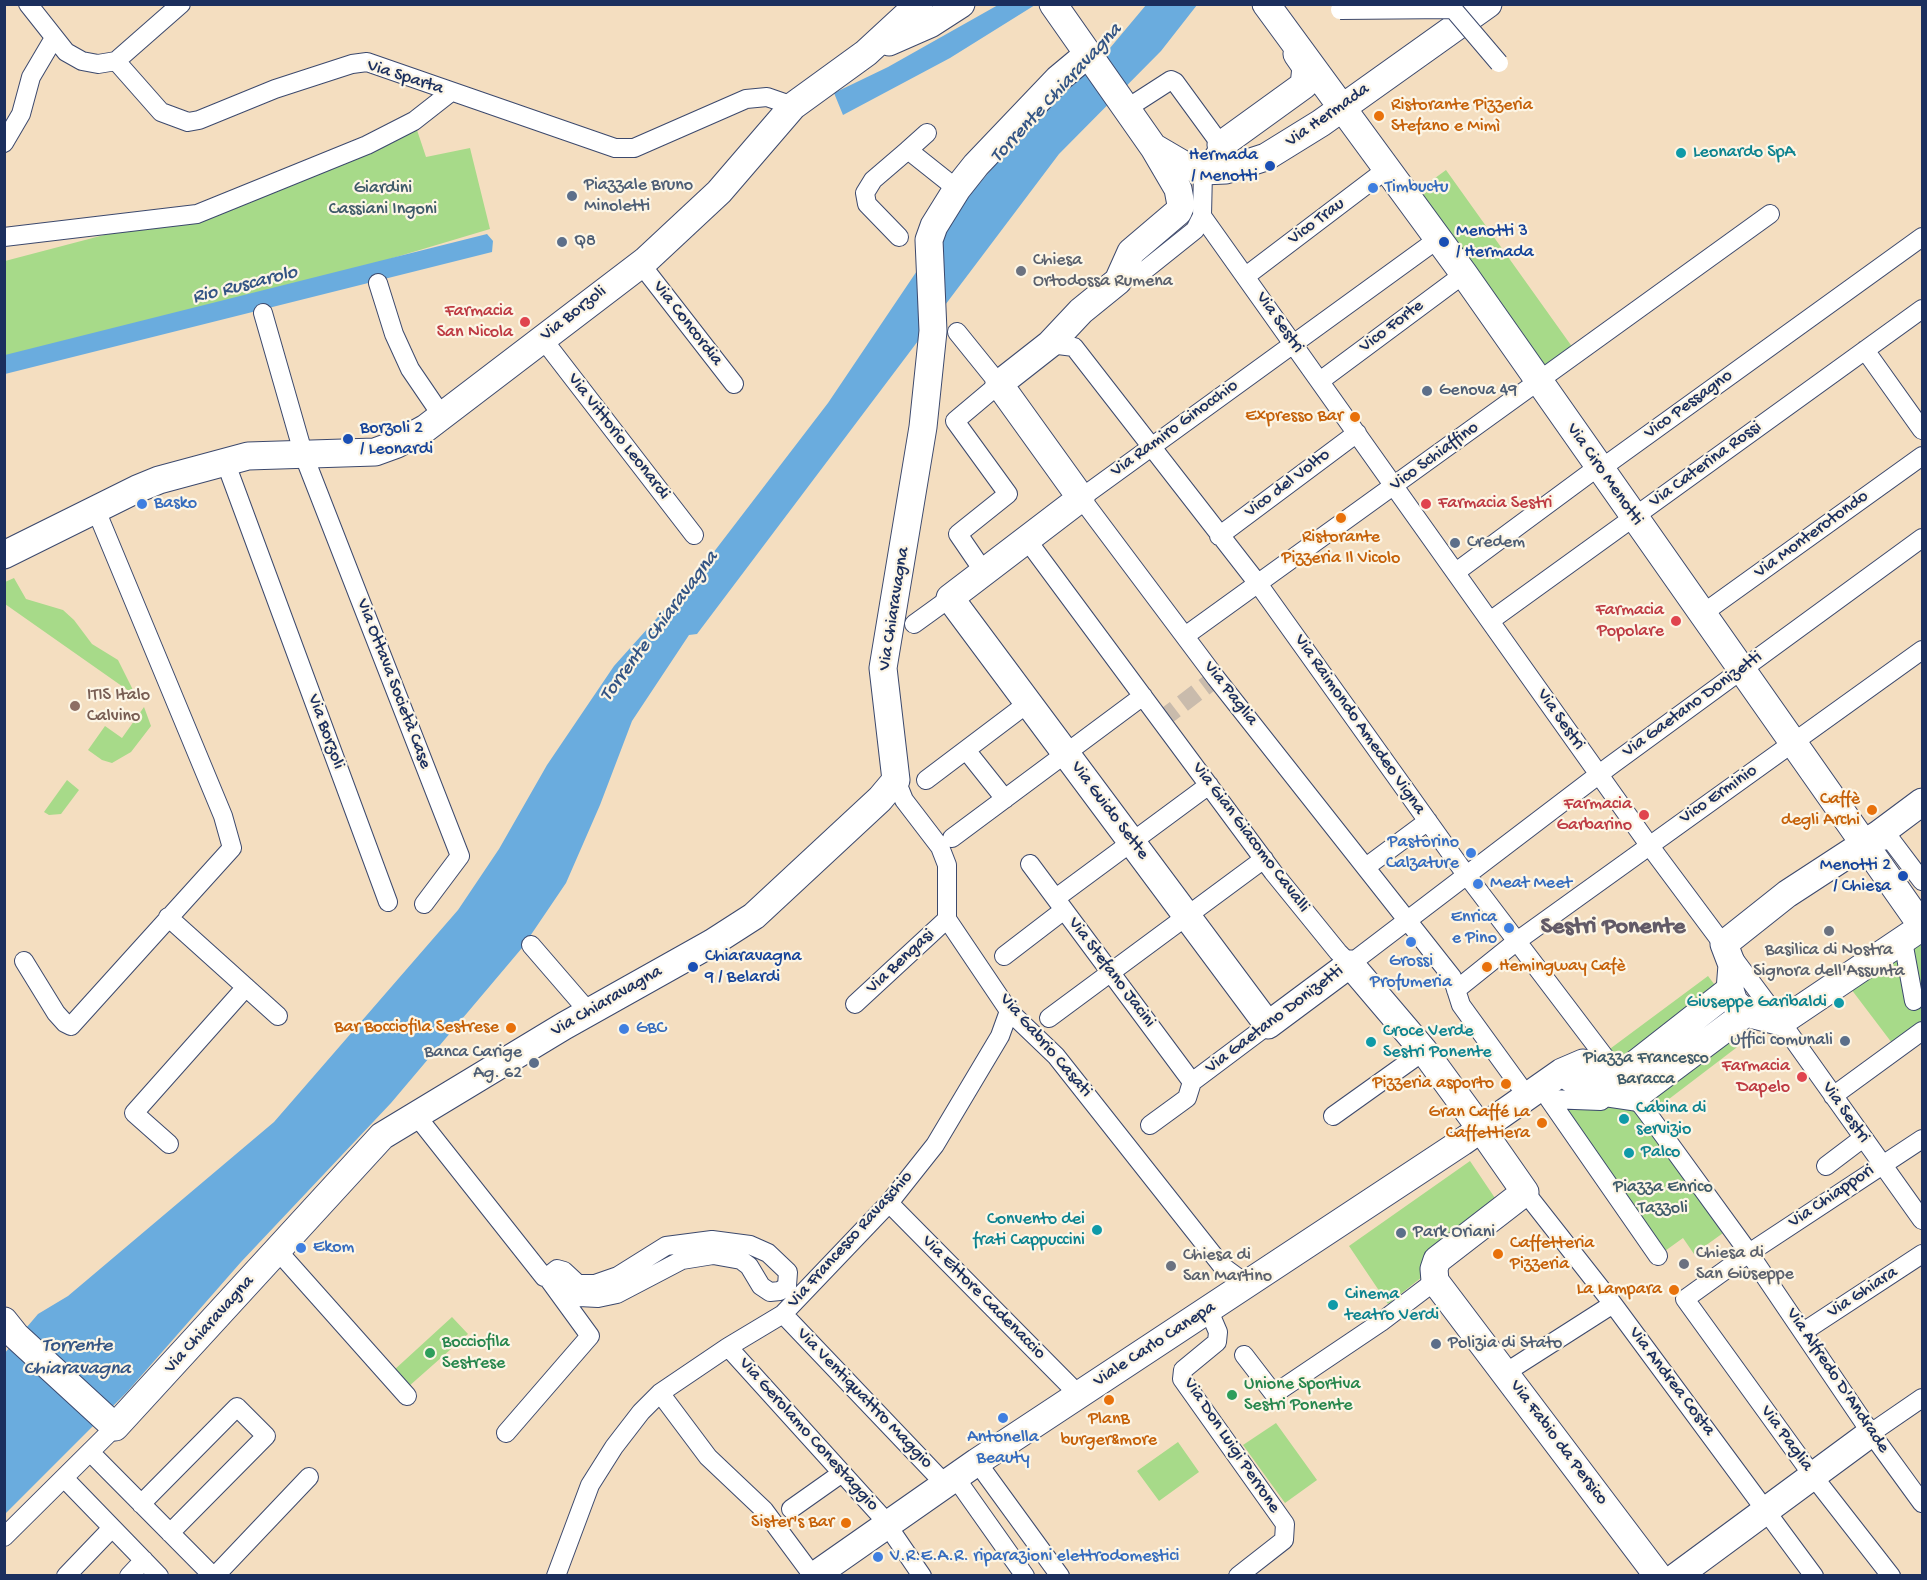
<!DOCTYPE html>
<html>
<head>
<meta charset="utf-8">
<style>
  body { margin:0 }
  #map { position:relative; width:1927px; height:1580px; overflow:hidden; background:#f4dec0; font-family:"Gochi Hand",sans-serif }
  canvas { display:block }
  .frame { position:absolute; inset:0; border:6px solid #1b2f5e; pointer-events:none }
</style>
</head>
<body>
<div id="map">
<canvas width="1927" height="1580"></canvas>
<div class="frame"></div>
</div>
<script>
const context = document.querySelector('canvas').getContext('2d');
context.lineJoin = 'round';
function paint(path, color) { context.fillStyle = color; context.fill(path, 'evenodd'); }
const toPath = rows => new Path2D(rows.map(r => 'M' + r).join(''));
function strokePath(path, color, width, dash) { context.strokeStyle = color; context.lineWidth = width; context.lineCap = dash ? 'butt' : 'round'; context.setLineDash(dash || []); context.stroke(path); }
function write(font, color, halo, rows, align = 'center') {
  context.font = font + ' "Gochi Hand",sans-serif'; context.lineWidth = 4.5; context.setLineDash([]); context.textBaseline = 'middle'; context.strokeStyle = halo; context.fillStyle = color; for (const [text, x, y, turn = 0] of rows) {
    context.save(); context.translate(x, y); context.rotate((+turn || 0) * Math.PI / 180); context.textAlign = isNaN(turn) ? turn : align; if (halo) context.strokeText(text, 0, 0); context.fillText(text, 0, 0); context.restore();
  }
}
const green = toPath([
  [414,121,426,157,470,148,490,229,229,307,5,356,5,261,165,219],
  [1446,170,1573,348,1542,369,1416,192],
  [14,578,26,599,63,610,74,620,92,644,118,660,136,696,5,604,5,582],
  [144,707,151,726,131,752,112,763,102,760,88,750,105,726,122,738],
  [67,780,79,790,61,814,49,815,44,812],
  [1922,938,1922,1027,1895,1047,1848,985],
  [1708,976,1753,1035,1648,1115,1730,1228,1694,1254,1683,1238,1658,1256,1549,1099,1603,1054],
  [1470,1161,1497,1201,1420,1266,1422,1277,1388,1304,1349,1246],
  [452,1317,468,1334,408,1387,393,1371],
  [1276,1423,1317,1480,1285,1503,1243,1445],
  [1178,1442,1199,1472,1159,1501,1137,1471]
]);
const water = toPath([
  [998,5,1035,5,950,58,843,115,834,93,888,67],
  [1146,5,1197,5,1161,51,1059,154,697,634,689,635,632,721,600,805,566,883,522,948,391,1103,241,1262,127,1392,5,1514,4,1354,38,1314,68,1296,274,1122,458,910,499,849,547,765,614,666,700,570,828,403,962,204,1023,132,1110,48],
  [487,234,493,241,492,252,5,374,5,355]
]);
const streetTunnel = toPath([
  [1161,720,1216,678]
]);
const street = toPath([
  [28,4,66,52,82,61,98,64,116,61,181,4],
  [116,61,161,112,188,122,199,120,275,89,352,64,367,62,615,148,634,148,746,99,767,97,793,106],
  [4,143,21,114,31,77,54,38],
  [908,150,927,133],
  [1202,216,1649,845,1781,1022,1922,1220],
  [4,237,197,214,367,145,414,121,451,92],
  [899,237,867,204,865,193,873,180,908,150,957,189],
  [1438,239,1081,498,1216,678,1452,977,1461,1005,1527,1096],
  [640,263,734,384],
  [1246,276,1387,169],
  [1118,281,1145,270,1195,230,1202,216,1203,171,1221,145,1175,82,1171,80,1126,109],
  [378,283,394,334,410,369,442,416],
  [263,313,304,456,460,856,424,904],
  [957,332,999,384,955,421,1008,494,958,534,984,572],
  [542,338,694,535],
  [1050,344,1074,347,1259,585,1462,869,1648,1114,1749,1253,1871,1433,1922,1503],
  [1865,350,1922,430],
  [1320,381,1464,274],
  [225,461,388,902],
  [1219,536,1357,433],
  [1027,540,1273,872,1338,952,1350,964,1610,766,1922,538],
  [1456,572,1598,467,1606,465,1922,237],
  [1702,614,1922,456],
  [1490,621,1922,309],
  [914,624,950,598],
  [1185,636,1770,214],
  [966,750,1005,799],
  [896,780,904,800,940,847,947,865,947,919,1009,1011,1056,1056,1222,1266,1248,1285],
  [926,780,1028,703],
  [952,838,1143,696],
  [1870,842,1891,840,1922,881],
  [1030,864,1192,1082],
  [1366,867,1428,821],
  [1056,898,1209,785],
  [168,917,278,1016],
  [1903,941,1914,1001],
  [531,945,588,1011],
  [1004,956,1064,910],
  [24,961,56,1013,65,1023,71,1026,232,848,223,816,96,510],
  [1456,990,1517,941,1922,650],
  [855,1004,947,919],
  [1049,1018,1264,859],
  [1833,1096,1922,1031],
  [1549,1099,1658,1256],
  [1549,1099,1601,1101],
  [415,1114,544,1277,547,1277,590,1336,506,1433],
  [1333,1116,1424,1051],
  [1150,1125,1187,1098,1192,1082,1268,1025],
  [169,1144,134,1113,246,987],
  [1826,1166,1863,1138],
  [1525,1192,1613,1304,1814,1576],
  [889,1203,1078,1394],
  [712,1240,750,1245,768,1253,788,1272,787,1286,780,1291,770,1292,761,1286,749,1266,741,1260,713,1255,682,1260,617,1294,598,1298,579,1297,566,1292,547,1277,557,1269,564,1271,578,1284,595,1284,618,1276,666,1246,712,1240],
  [277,1250,407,1396],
  [1209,1311,1218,1332,1217,1342,1183,1370,1182,1379,1285,1524,1284,1540,1238,1576],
  [783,1314,945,1484],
  [1803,1332,1922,1254],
  [728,1347,881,1516,922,1576],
  [1244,1355,1274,1394,1381,1322,1435,1281],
  [1505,1373,1613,1304],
  [660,1393,708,1457,764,1510,813,1576],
  [1871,1433,1922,1398],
  [90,1452,213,1576],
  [977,1462,1060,1576],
  [955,1477,1025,1576],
  [64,1478,159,1576],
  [141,1504,237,1407,266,1436,170,1533],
  [791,1509,842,1473],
  [4,1537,115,1427],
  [66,1576,112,1528],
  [129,1576,144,1560],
  [215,1576,309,1477],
  [556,1576,590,1485,614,1447,641,1412,660,1393,728,1347,783,1314,889,1203,935,1145,1000,1036,1009,1011],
  [1891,1576,1813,1476,1685,1299,1749,1253,1922,1139]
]);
const secondary = toPath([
  [1053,4,1154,148,1178,189,1181,205,1178,212,1131,252,1118,281,1081,311,1050,344,999,384,1081,498,950,598,1268,1025,1350,964,1424,1051,1481,1129,1525,1192,1437,1260,1434,1269,1435,1281,1658,1576],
  [1266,4,1464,274,1922,926],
  [889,42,930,24,961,4],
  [1221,145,1304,85,1306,67,1297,54],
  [1155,148,1184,165,1203,171,1226,170,1266,157,1321,123,1488,4],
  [4,555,137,489,159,480,248,456,375,452,397,444,426,428,645,261,719,192,793,106,866,53,919,4],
  [1922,802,1879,834,1787,894,1724,944,1732,965,1730,990,1734,1002,1746,1013,1781,1022,1922,927],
  [1562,1072,1587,1090,1634,1097,1746,1013],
  [4,1321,16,1336,115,1427,382,1136,564,1026,712,943,754,916,880,799,896,780,883,668,923,427,933,331,929,240,934,226,957,189,976,165,1058,79,1088,54],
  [814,1576,977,1462,1462,1142,1562,1072,1583,1063,1619,1077,1730,990],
  [1677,1576,1871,1433]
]);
const streetBridge = toPath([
  [1340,10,1453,9,1499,63]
]);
const markers = [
  [1379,116,6,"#e8710a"],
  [1681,153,6,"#0f9aa8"],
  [1270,166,6,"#1a4fb4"],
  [1373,188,6,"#3f7fe0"],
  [572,196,6,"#5c6f8a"],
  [562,242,6,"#5c6f8a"],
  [1444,242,6,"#1a4fb4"],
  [1021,271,6,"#6b7280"],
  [525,322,6,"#e0444e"],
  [1427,391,6,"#5c6f8a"],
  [1355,417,6,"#e8710a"],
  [348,439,6,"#1a4fb4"],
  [142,504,6,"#3f7fe0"],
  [1426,504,6,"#e0444e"],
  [1341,518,6,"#e8710a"],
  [1455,543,6,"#5c6f8a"],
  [1676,621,6,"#e0444e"],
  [75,706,6,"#8d6e63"],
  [1872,810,6,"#e8710a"],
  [1644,815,6,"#e0444e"],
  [1471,853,6,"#3f7fe0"],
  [1903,876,6,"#1a4fb4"],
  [1478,884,6,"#3f7fe0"],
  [1509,928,6,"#3f7fe0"],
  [1829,931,6,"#6b7280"],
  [1411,942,6,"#3f7fe0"],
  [693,967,6,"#1a4fb4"],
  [1487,967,6,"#e8710a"],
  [1839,1003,6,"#0f9aa8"],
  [511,1028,6,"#e8710a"],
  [624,1029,6,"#3f7fe0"],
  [1845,1041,6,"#5c6f8a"],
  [1371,1042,6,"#0f9aa8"],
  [534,1063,6,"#5c6f8a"],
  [1802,1077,6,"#e0444e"],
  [1506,1084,6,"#e8710a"],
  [1624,1119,6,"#0f9aa8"],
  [1542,1123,6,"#e8710a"],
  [1629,1153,6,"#0f9aa8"],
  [1097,1230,6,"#0f9aa8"],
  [1401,1233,6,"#5c6f8a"],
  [301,1248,6,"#3f7fe0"],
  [1498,1254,6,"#e8710a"],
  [1684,1264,6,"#6b7280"],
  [1171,1266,6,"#6b7280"],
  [1674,1290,6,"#e8710a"],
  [1333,1305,6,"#0f9aa8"],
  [1436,1344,6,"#5c6f8a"],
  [430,1353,6,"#2e9e5b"],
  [1232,1395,6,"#2e9e5b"],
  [1109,1400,6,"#e8710a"],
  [1003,1418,6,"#3f7fe0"],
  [846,1523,6,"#e8710a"],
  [878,1557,6,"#3f7fe0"]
];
const streetNames = [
  ["Via Sparta",405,78,18],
  ["Via Hermada",1328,116,-35],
  ["Vico Trau",1317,222,-37],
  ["Via Borzoli",574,314,-38],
  ["Via Sestri",1279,323,55],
  ["Via Concordia",687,324,52],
  ["Vico Forte",1392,327,-37],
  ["Vico Pessagno",1689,405,-36],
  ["Via Ramiro Ginocchio",1175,429,-36],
  ["Via Vittorio Leonardi",618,437,52],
  ["Vico Schiaffino",1435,457,-36],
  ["Via Caterina Rossi",1706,465,-36],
  ["Via Ciro Menotti",1604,475,55],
  ["Vico del Volto",1288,484,-37],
  ["Via Monterotondo",1812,535,-36],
  ["Via Chiaravagna",895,609,-81],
  ["Via Ottava Società Case",393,684,69],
  ["Via Paglia",1230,694,52],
  ["Via Gaetano Donizetti",1693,705,-36],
  ["Via Sestri",1560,720,55],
  ["Via Raimondo Amedeo Vigna",1359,725,55],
  ["Via Borzoli",325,732,70],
  ["Vico Erminio",1719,795,-35],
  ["Via Guido Sette",1109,811,53],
  ["Via Gian Giacomo Cavalli",1250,838,53],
  ["Via Bengasi",901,962,-43],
  ["Via Stefano Jacini",1111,973,53],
  ["Via Chiaravagna",607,1002,-30],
  ["Via Gaetano Donizetti",1275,1020,-37],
  ["Via Gabrio Casati",1045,1046,49],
  ["Via Sestri",1845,1113,55],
  ["Via Chiappori",1832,1197,-34],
  ["Via Francesco Ravaschio",851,1240,-48],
  ["Via Ghiara",1863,1293,-33],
  ["Via Ettore Cadenaccio",983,1298,45],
  ["Via Chiaravagna",210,1325,-48],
  ["Viale Carlo Canepa",1155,1345,-33],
  ["Via Alfredo D'Andrade",1837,1381,56],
  ["Via Andrea Costa",1671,1382,53],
  ["Via Ventiquattro Maggio",864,1399,46],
  ["Via Gerolamo Conestaggio",808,1435,48],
  ["Via Paglia",1786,1439,54],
  ["Via Fabio da Persico",1558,1443,53],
  ["Via Don Luigi Perrone",1231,1446,56]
];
const foodNames = [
  ["Ristorante Pizzeria",1391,106,"left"],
  ["Stefano e Mimì",1391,127,"left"],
  ["Expresso Bar",1343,417],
  ["Ristorante",1341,538,"center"],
  ["Pizzeria Il Vicolo",1341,559,"center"],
  ["Caffè",1860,800],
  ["degli Archi",1860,821],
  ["Hemingway Cafè",1499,967,"left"],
  ["Bar Bocciofila Sestrese",499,1028],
  ["Pizzeria asporto",1494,1084],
  ["Gran Caffé La",1530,1113],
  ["Caffettiera",1530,1134],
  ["Caffetteria",1510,1244,"left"],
  ["Pizzeria",1510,1265,"left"],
  ["La Lampara",1662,1290],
  ["PlanB",1109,1420,"center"],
  ["burger&more",1109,1441,"center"],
  ["Sister's Bar",834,1523]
];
const cultureNames = [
  ["Leonardo SpA",1693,153],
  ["Giuseppe Garibaldi",1827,1003,"right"],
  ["Croce Verde",1383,1032],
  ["Sestri Ponente",1383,1053],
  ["Cabina di",1636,1109],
  ["servizio",1636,1130],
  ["Palco",1641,1153],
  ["Convento dei",1085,1220,"right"],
  ["frati Cappuccini",1085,1241,"right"],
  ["Cinema",1345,1295],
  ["teatro Verdi",1345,1316]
];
const transitNames = [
  ["Hermada",1258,156,"right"],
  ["/ Menotti",1258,177,"right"],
  ["Menotti 3",1456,232],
  ["/ Hermada",1456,253],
  ["Borzoli 2",360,429],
  ["/ Leonardi",360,450],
  ["Menotti 2",1891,866,"right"],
  ["/ Chiesa",1891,887,"right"],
  ["Chiaravagna",705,957],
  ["9 / Belardi",705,978]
];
const serviceNames = [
  ["Piazzale Bruno",584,186],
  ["Minoletti",584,207],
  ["Q8",574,242],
  ["Genova 49",1439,391],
  ["Credem",1467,543],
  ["Uffici comunali",1833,1041,"right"],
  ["Banca Carige",522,1053,"right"],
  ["Ag. 62",522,1074,"right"],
  ["Park Oriani",1413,1233],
  ["Polizia di Stato",1448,1344]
];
const shopNames = [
  ["Timbuctu",1385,188],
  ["Basko",154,504],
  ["Pastorino",1459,843,"right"],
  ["Calzature",1459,864,"right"],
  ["Meat Meet",1490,884],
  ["Enrica",1497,918,"right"],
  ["e Pino",1497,939,"right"],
  ["Grossi",1411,962,"center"],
  ["Profumeria",1411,983,"center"],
  ["GBC",636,1029],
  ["Ekom",313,1248],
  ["Antonella",1003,1438,"center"],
  ["Beauty",1003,1459,"center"],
  ["V.R.E.A.R. riparazioni elettrodomestici",890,1557]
];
const parkNames = [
  ["Giardini",383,189],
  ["Cassiani Ingoni",383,210],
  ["Piazza Francesco",1646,1059],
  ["Baracca",1646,1080],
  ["Piazza Enrico",1663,1188],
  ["Tazzoli",1663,1209]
];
const worshipNames = [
  ["Chiesa",1033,261],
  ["Ortodossa Rumena",1033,282],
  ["Basilica di Nostra",1829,951,"center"],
  ["Signora dell'Assunta",1829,972,"center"],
  ["Chiesa di",1696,1254],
  ["San Giuseppe",1696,1275],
  ["Chiesa di",1183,1256],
  ["San Martino",1183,1277]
];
const healthNames = [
  ["Farmacia",513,312],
  ["San Nicola",513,333],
  ["Farmacia Sestri",1438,504,"left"],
  ["Farmacia",1664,611],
  ["Popolare",1664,632],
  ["Farmacia",1632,805],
  ["Garbarino",1632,826],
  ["Farmacia",1790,1067],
  ["Dapelo",1790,1088]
];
const educationNames = [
  ["ITIS Italo",87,696],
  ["Calvino",87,717]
];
const leisureNames = [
  ["Bocciofila",442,1343],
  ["Sestrese",442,1364],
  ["Unione Sportiva",1244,1385],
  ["Sestri Ponente",1244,1406]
];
const waterNames = [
  ["Torrente Chiaravagna",1057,94,-47],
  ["Rio Ruscarolo",245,286,-14],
  ["Torrente Chiaravagna",660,627,-53],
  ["Torrente",77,1347],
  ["Chiaravagna",77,1370]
];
const districtNames = [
  ["Sestri Ponente",1613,928]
];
paint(green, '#a7da89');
paint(water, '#6aacde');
strokePath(streetTunnel, '#c9bbac', 18, [18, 9]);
strokePath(street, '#3c496d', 20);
strokePath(secondary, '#3c496d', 29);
strokePath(street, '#fff', 18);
strokePath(secondary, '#fff', 27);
strokePath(streetBridge, '#3c496d', 20, []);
strokePath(streetBridge, '#fff', 18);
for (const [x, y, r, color] of markers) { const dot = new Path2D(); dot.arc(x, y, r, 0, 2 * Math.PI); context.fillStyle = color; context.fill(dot); strokePath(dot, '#fcf5e5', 2); }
write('18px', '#1b2f5e', '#fcf5e5', streetNames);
write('18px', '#c56008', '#fcf5e5', foodNames, 'right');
write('18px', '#0d838f', '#fcf5e5', cultureNames, 'left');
write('18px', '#164399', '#fcf5e5', transitNames, 'left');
write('18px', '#4e5e75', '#fcf5e5', serviceNames, 'left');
write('18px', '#366cbe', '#fcf5e5', shopNames, 'left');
write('18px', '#3e5a69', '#fcf5e5', parkNames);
write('18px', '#5b616d', '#fcf5e5', worshipNames, 'left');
write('18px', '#be3a42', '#fcf5e5', healthNames, 'right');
write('18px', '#785e54', '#fcf5e5', educationNames, 'left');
write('18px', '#27864d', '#fcf5e5', leisureNames, 'left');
write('italic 20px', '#335484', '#fcf5e5', waterNames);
write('bold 24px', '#625a67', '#fcf5e5', districtNames);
</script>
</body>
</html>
